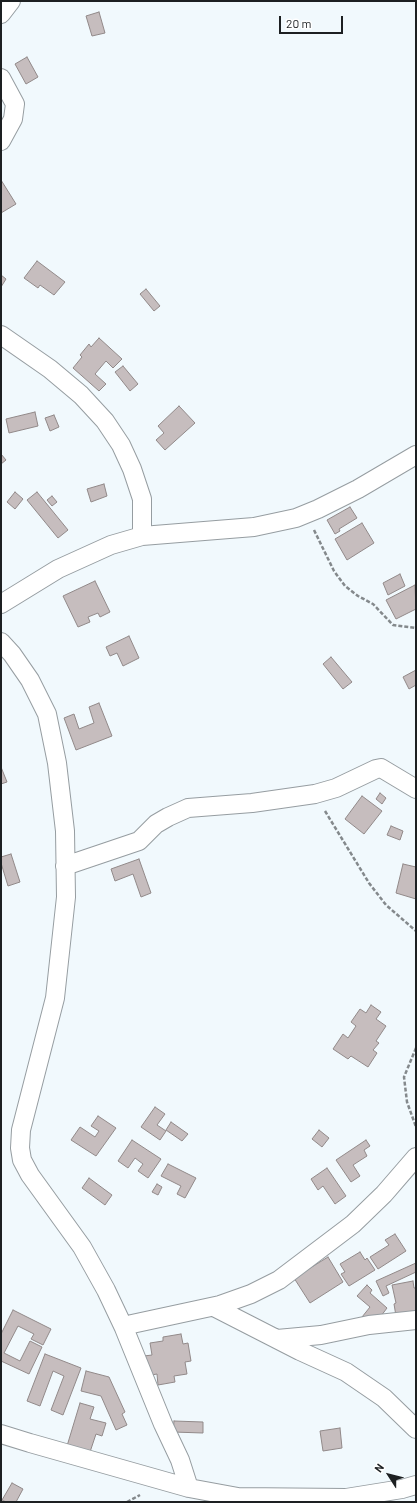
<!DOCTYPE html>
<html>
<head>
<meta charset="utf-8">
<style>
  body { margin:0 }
  #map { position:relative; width:417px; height:1503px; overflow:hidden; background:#f1f9fd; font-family:Barlow,sans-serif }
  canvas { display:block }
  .frame { position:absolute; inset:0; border:2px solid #1d2022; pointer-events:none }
  .north { position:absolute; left:369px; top:1455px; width:40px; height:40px; -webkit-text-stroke:3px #fff; paint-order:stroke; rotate:306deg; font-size:11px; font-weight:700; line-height:16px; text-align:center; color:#1d2022 }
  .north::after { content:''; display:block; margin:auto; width:14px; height:18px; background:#1d2022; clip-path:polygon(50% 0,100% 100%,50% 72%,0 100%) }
  .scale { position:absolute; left:279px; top:16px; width:64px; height:18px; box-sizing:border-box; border:2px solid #1d2022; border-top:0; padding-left:5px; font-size:12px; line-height:14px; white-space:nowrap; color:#1d2022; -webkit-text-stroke:3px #fff; paint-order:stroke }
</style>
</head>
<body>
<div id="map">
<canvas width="417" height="1503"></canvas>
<div class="frame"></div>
<div class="north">N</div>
<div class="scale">20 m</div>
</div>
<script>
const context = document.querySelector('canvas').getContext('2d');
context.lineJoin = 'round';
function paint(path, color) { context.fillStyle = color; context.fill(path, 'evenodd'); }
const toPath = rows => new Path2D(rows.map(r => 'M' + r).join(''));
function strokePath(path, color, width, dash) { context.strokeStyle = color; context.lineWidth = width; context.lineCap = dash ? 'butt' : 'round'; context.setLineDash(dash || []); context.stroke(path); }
const building = toPath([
  [99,12,105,33,92,36,86,16,99,12],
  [27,57,38,77,26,84,15,64,27,57],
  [1,180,16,204,1,213,1,180],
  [37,261,65,282,54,295,40,285,38,288,24,278,37,261],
  [1,275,6,279,1,287,1,275],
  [146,289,160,306,154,311,140,294,146,289],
  [99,338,122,359,113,368,106,361,95,374,106,384,99,391,73,368,82,357,80,355,89,344,91,347,99,338],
  [123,366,138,384,130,391,115,372,123,366],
  [179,406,195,423,165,450,156,440,164,433,158,426,179,406],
  [35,412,38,426,9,433,6,419,35,412],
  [54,415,59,427,50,431,45,418,54,415],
  [1,454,6,460,1,464,1,454],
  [104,484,107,496,91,502,87,489,104,484],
  [15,492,23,499,15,509,7,502,15,492],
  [37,492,68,530,58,538,27,500,37,492],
  [52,496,57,502,52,506,47,500,52,496],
  [350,507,357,518,339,529,340,531,335,534,327,520,350,507],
  [362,523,374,543,347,560,335,539,362,523],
  [400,574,405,586,388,595,383,583,400,574],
  [95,581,110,612,100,617,98,613,88,617,90,622,78,627,63,596,95,581],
  [415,585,416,609,396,619,386,600,415,585],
  [129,636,139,658,123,666,117,653,110,656,106,647,129,636],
  [331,657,352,682,343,689,323,664,331,657],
  [416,670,416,685,409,689,403,677,416,670],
  [99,703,112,736,76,750,64,718,74,714,79,729,94,723,89,707,99,703],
  [1,767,7,782,1,784,1,767],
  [380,793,386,798,382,804,376,799,380,793],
  [362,796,382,811,364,834,345,819,362,796],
  [391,826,403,831,400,840,387,835,391,826],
  [11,854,20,882,8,886,1,863,1,857,11,854],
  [139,859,151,893,141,897,133,874,115,881,111,869,139,859],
  [403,864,416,867,416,899,396,893,403,864],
  [371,1005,381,1012,376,1019,386,1026,376,1041,379,1043,373,1050,377,1053,368,1067,351,1056,348,1059,333,1049,343,1034,348,1038,356,1026,351,1022,360,1009,366,1013,371,1005],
  [155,1107,165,1114,157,1125,166,1131,160,1140,141,1127,155,1107],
  [98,1116,116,1128,96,1156,71,1140,80,1127,95,1137,99,1131,91,1126,98,1116],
  [171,1122,188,1134,182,1141,166,1130,171,1122],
  [319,1130,329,1138,322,1147,312,1139,319,1130],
  [132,1140,161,1159,148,1178,138,1171,143,1164,135,1158,128,1168,118,1161,132,1140],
  [366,1140,370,1146,364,1150,367,1156,353,1165,360,1176,351,1182,336,1160,366,1140],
  [168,1164,196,1178,185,1198,177,1194,181,1186,161,1176,168,1164],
  [327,1168,346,1196,335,1204,323,1186,318,1190,311,1179,327,1168],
  [89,1178,112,1195,105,1205,82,1188,89,1178],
  [157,1184,162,1187,158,1195,152,1192,157,1184],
  [395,1234,406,1251,378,1269,370,1257,389,1245,385,1240,395,1234],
  [360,1252,365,1260,367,1258,375,1270,349,1286,341,1274,345,1272,340,1264,360,1252],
  [328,1257,343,1282,310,1303,294,1278,328,1257],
  [416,1263,416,1272,386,1286,389,1293,383,1296,376,1281,416,1263],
  [413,1281,414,1288,416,1288,416,1312,396,1316,394,1304,396,1303,392,1285,413,1281],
  [367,1285,372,1290,370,1293,387,1308,378,1320,373,1315,367,1321,362,1317,370,1307,357,1296,367,1285],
  [13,1310,51,1329,43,1345,31,1339,34,1334,18,1326,4,1353,20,1361,30,1341,42,1347,29,1374,1,1361,1,1334,13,1310],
  [181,1334,183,1344,188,1343,191,1361,185,1362,187,1374,174,1376,175,1382,158,1385,157,1374,146,1376,144,1356,152,1355,150,1343,163,1341,163,1337,181,1334],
  [45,1354,81,1368,63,1415,51,1410,64,1376,53,1371,40,1406,27,1401,45,1354],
  [86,1371,109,1377,125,1412,122,1414,127,1425,116,1430,101,1396,81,1391,86,1371],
  [80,1403,94,1407,90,1419,106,1423,102,1436,96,1434,90,1452,67,1446,80,1403],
  [174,1421,203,1422,203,1433,173,1432,174,1421],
  [340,1428,342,1448,323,1451,320,1431,340,1428],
  [12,1483,23,1489,16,1502,6,1502,2,1500,12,1483]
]);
const path = toPath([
  [314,530,334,571,345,586,358,596,373,604,393,625,416,628],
  [325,811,369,883,386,905,416,931],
  [416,1048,404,1077,407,1102,416,1127],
  [127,1502,140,1495]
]);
const street = toPath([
  [1,14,11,1],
  [1,78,15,104,13,119,1,141],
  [1,335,50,369,81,395,105,421,121,445,132,469,142,499,142,536],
  [1,604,58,569,111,545,142,536,254,527,296,518,318,509,358,489,416,455],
  [1,642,12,654,30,680,47,714,57,763,65,831,66,897,55,998,21,1130,20,1148,22,1160,30,1175,82,1247,106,1290,124,1328,163,1424,180,1460,189,1488],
  [65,866,139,841,156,824,168,817,188,808,252,803,315,794,336,788,376,769,381,768,416,789],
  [214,1307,300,1351,346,1372,384,1398,416,1429],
  [124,1328,132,1324,220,1305,251,1294,279,1280,353,1224,384,1194,416,1157],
  [277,1339,321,1335,369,1325,416,1320],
  [1,1434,30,1443,189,1488,238,1497,346,1498,402,1489,416,1485]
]);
paint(building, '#c6bdbe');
strokePath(building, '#918989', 1);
strokePath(street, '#969da1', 20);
strokePath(path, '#84898c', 2.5, [4, 2]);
strokePath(street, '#fff', 18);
</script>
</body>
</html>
